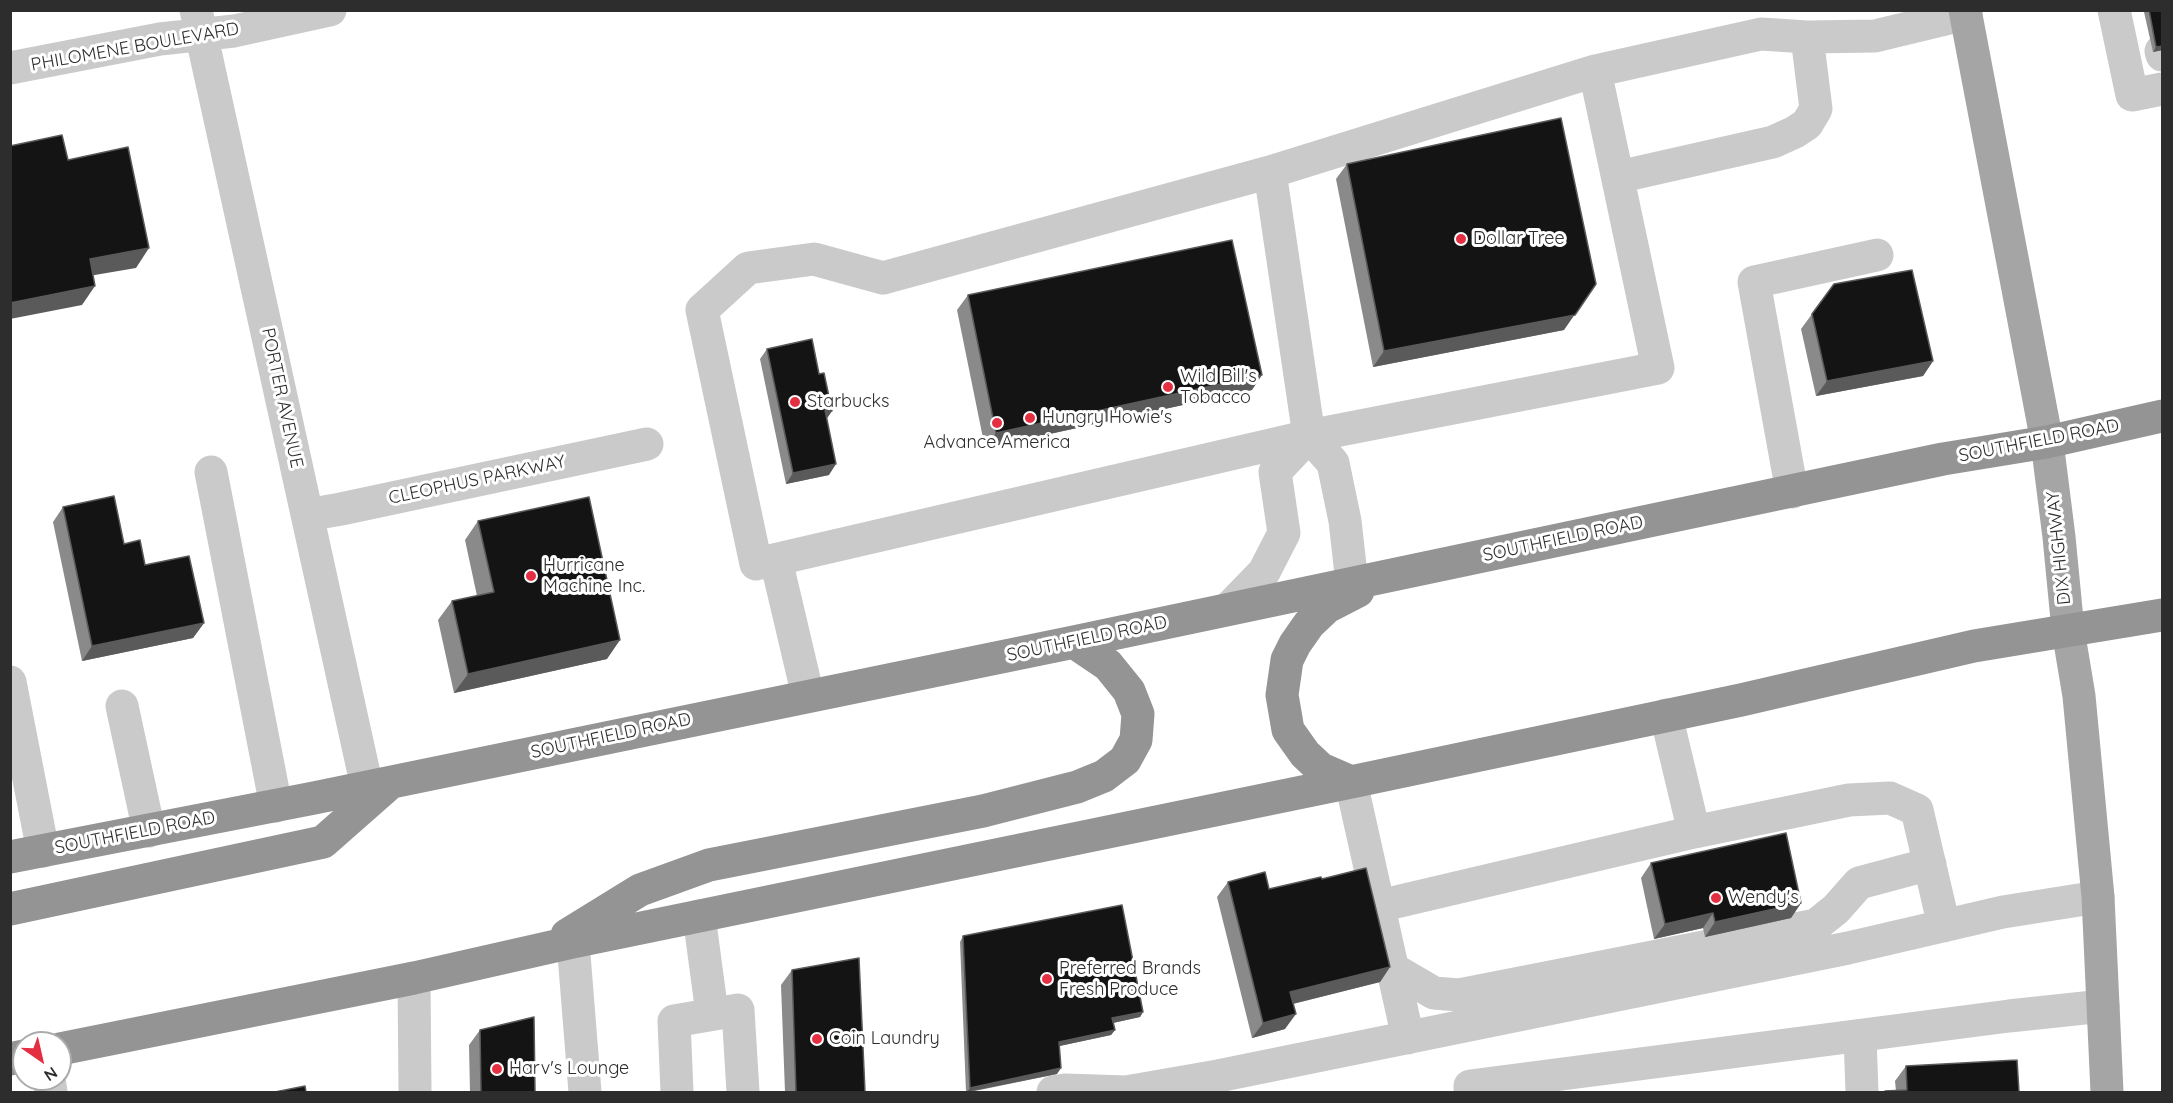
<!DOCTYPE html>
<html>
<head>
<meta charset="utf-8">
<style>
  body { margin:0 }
  #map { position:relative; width:2173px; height:1103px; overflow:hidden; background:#fff; font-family:Quicksand,sans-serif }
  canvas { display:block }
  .frame { position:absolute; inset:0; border:12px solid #2d2d2d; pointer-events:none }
  .north { position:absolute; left:12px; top:1031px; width:60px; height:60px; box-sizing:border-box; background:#fff; border:2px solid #ababab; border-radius:50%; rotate:146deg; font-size:16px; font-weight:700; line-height:24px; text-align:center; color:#2d2d2d }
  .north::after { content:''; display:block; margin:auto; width:21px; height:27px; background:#e42f43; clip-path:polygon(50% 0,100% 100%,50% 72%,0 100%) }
</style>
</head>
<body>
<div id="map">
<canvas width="2173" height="1103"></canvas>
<div class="frame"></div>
<div class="north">N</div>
</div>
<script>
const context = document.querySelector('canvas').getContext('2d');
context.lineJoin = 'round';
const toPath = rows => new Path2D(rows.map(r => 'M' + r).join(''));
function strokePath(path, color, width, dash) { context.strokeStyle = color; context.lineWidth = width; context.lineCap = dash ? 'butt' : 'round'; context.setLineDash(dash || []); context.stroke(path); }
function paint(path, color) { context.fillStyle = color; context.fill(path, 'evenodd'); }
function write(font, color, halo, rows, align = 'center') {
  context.font = font + ' Quicksand,sans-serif'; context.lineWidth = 6; context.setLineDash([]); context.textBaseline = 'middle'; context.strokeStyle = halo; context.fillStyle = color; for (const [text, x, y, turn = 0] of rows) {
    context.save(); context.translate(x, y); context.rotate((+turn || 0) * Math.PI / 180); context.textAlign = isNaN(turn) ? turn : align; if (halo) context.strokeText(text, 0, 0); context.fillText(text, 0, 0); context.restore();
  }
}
const minor = toPath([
  [196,10,367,787],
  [2114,10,2132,95,2162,89],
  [2161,51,2162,55],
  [10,68,160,39,234,31,330,10],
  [1270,172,1595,71],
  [1618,177,1773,142,1795,132,1807,124,1816,109,1807,37],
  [211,472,276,806],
  [1792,492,1754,282,1877,255],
  [307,515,341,509,647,444],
  [776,560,808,696],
  [1352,583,1345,521,1333,463,1309,436,1270,172,883,278,814,259,748,268,702,310,756,564,1309,436,1658,368,1595,71,1761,34,1807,37,1875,36,1966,14],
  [1228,609,1264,572,1284,533,1275,472,1309,436],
  [10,682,43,851],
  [122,706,149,831],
  [1666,715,1694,832],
  [1351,782,1408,1038],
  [1379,906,1694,832,1849,800,1890,798,1917,810,1944,926],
  [699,916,712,1013],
  [573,942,585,1092],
  [1393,969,1434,993,1459,995,1816,925,1836,909,1859,883,1930,864],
  [414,978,415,1092],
  [1860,1036,1862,1092],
  [49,1079,51,1092],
  [677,1092,674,1021,738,1010,743,1092],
  [1053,1092,1065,1090,1126,1092,1218,1076,1848,948,2003,912,2098,897],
  [1470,1092,1470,1086,2009,1016,2103,1006]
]);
const major = toPath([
  [1965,10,2047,442,2059,537,2068,630,2079,696,2098,897,2107,1092]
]);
const highway = toPath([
  [1351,782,1321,769,1305,754,1288,730,1282,695,1287,660,1295,644,1309,624,1327,607,1358,591],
  [10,857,314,798,1074,642,1943,459,2047,442,2162,416],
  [10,909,323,842,390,783],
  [567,935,640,890,709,865,983,811,1077,787,1104,776,1125,760,1136,740,1138,714,1129,691,1108,665,1074,642],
  [60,1049,414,978,573,942,1351,782,1741,700,1974,646,2162,615],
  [10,1059,24,1056]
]);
const wall = toPath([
  [2145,10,2163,10,2163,50,2153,52,2144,12],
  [1347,164,1564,330,1373,367,1336,179],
  [968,295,1252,390,985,448,957,310],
  [1812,314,1933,361,1923,376,1816,396,1801,329],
  [767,349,819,374,832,411,827,418,829,475,786,484,760,359],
  [63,507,124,544,204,623,193,638,82,661,53,522],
  [478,521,607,659,454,693,438,620,452,601,477,596,465,540],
  [1651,863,1801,903,1791,918,1705,937,1703,928,1654,939,1641,878],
  [1322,879,1390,967,1380,982,1293,1004,1285,1029,1252,1038,1217,897,1228,882,1269,889],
  [963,936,1143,1012,1140,1017,1113,1023,1115,1030,1111,1035,1059,1046,1057,1074,970,1092,966,1092,960,942],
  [792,970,865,1092,785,1092,781,985],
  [480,1030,535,1092,470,1092,469,1045],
  [1906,1066,2019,1092,1884,1092,1885,1091,1896,1091,1895,1081]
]);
const shadedWall = toPath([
  [2163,46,2163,50,2153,52,2156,47],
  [149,248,136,268,77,278,90,259],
  [1596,284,1564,330,1373,367,1384,351],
  [95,286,82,305,10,319,10,303],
  [1933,361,1923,376,1816,396,1827,381],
  [1262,375,1252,390,985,448,996,433],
  [825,410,832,411,825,421],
  [836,464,829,475,786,484,793,473],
  [204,623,193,638,82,661,92,646],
  [620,640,607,659,454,693,468,674],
  [1801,903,1791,918,1705,937,1715,922],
  [1713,913,1703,928,1654,939,1665,924],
  [1390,967,1380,982,1280,1007,1290,992],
  [1143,1012,1140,1017,1108,1024,1112,1018],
  [1296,1014,1285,1029,1252,1038,1263,1023],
  [1115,1030,1111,1035,1055,1047,1059,1042],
  [1061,1068,1057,1074,967,1092,970,1088]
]);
const building = toPath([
  [2149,10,2163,10,2163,46,2156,47,2149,10],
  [1561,118,1596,284,1575,315,1384,351,1347,164,1561,118],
  [62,135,68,160,128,147,149,248,90,259,95,286,10,303,10,146,62,135],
  [1232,240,1262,375,996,433,968,295,1232,240],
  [1912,270,1933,361,1827,381,1812,314,1834,284,1912,270],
  [812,339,819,374,824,373,832,411,825,410,836,464,793,473,767,349,812,339],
  [114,496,124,544,140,540,145,565,189,556,204,623,92,646,63,507,114,496],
  [589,497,620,640,468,674,452,601,494,592,478,521,589,497],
  [1786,833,1801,903,1715,922,1713,913,1665,924,1651,863,1786,833],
  [1366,868,1390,967,1290,992,1296,1014,1263,1023,1228,882,1265,872,1269,889,1321,877,1322,879,1366,868],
  [1122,905,1143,1012,1112,1018,1115,1030,1059,1042,1061,1068,970,1088,963,936,1122,905],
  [859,958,865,1092,796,1092,792,970,859,958],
  [534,1017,535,1092,481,1092,480,1030,534,1017],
  [2017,1060,2019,1092,1885,1092,1885,1091,1907,1090,1906,1066,2017,1060],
  [305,1086,306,1092,275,1092,305,1086]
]);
const markers = [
  [1461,239,6,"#e42f43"],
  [1168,387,6,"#e42f43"],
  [795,402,6,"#e42f43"],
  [1030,418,6,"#e42f43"],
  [997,423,6,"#e42f43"],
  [531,576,6,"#e42f43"],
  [1716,898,6,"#e42f43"],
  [1047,979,6,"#e42f43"],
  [817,1039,6,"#e42f43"],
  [497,1069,6,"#e42f43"]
];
const streetNames = [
  ["PHILOMENE BOULEVARD",135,47,-10],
  ["PORTER AVENUE",282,398,78],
  ["SOUTHFIELD ROAD",2039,441,-11],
  ["CLEOPHUS PARKWAY",477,480,-12],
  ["SOUTHFIELD ROAD",1563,539,-12],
  ["DIX HIGHWAY",2059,548,-96],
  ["SOUTHFIELD ROAD",1087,639,-12],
  ["SOUTHFIELD ROAD",611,736,-12],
  ["SOUTHFIELD ROAD",135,833,-11]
];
const poiNames = [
  ["Dollar Tree",1473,239],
  ["Wild Bill's",1180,377],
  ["Tobacco",1180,398],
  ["Starbucks",807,402],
  ["Hungry Howie's",1042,418],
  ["Advance America",997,443,"center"],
  ["Hurricane",543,566],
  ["Machine Inc.",543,587],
  ["Wendy's",1728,898],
  ["Preferred Brands",1059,969],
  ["Fresh Produce",1059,990],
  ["Coin Laundry",829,1039],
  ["Harv's Lounge",509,1069]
];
strokePath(minor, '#cacaca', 33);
strokePath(major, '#a5a5a5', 33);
strokePath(highway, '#949494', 33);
paint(wall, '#8a8a8a');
paint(shadedWall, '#5a5a5a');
paint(building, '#141414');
strokePath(building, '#5a5a5a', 1.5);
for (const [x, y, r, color] of markers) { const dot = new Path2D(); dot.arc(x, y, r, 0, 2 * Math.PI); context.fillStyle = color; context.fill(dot); strokePath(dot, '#fff', 2); }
write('18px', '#2d2d2d', '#fff', streetNames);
write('18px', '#2d2d2d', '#fff', poiNames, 'left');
</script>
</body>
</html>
